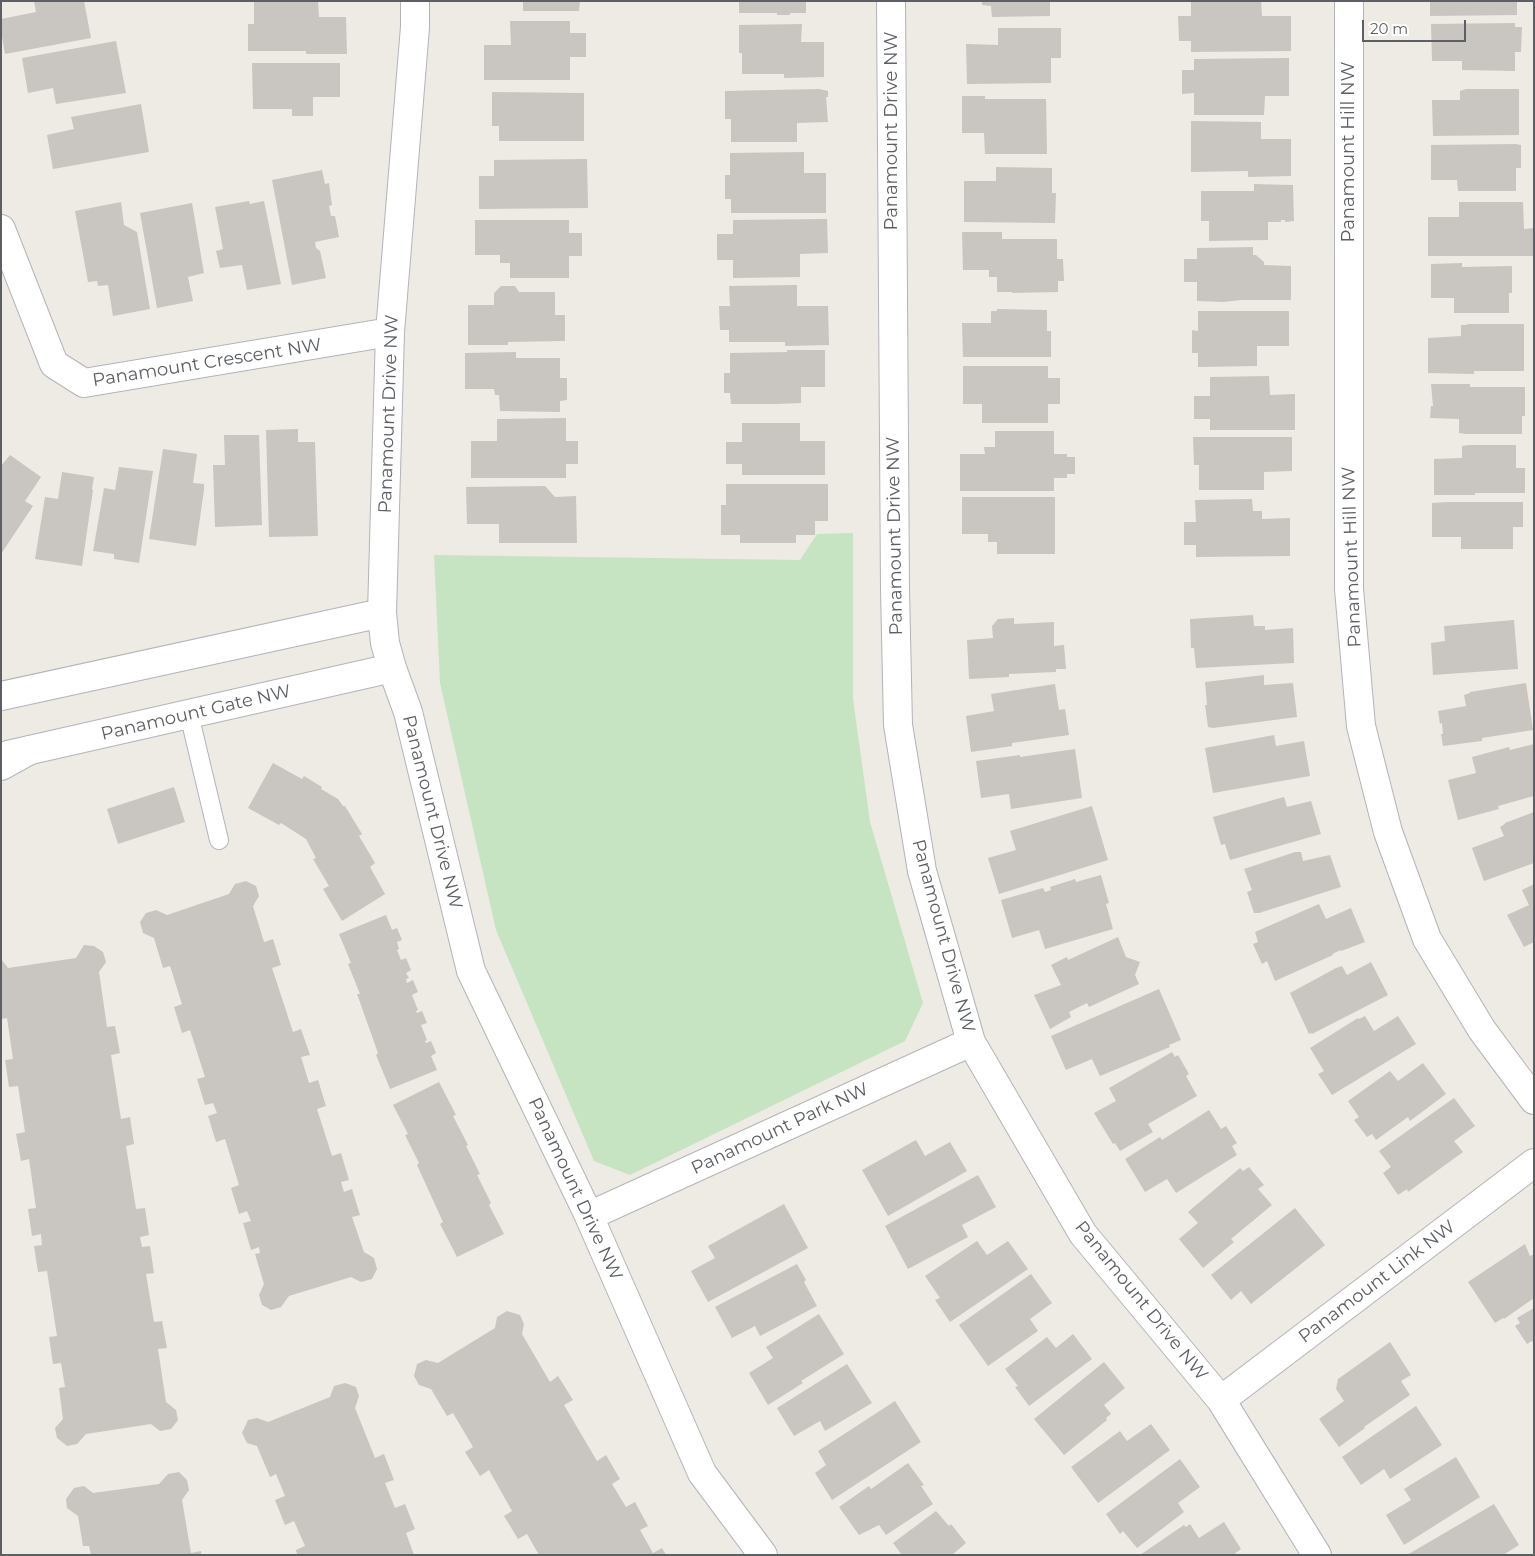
<!DOCTYPE html>
<html>
<head>
<meta charset="utf-8">
<style>
  body { margin:0 }
  #map { position:relative; width:1535px; height:1556px; overflow:hidden; background:#eeeae4; font-family:Montserrat,sans-serif }
  canvas { display:block }
  .frame { position:absolute; inset:0; border:2px solid #5c6064; pointer-events:none }
  .scale { position:absolute; left:1362px; top:20px; width:104px; height:22px; box-sizing:border-box; border:2px solid #5c6064; border-top:0; padding-left:6px; font-size:15px; line-height:18px; white-space:nowrap; color:#5c6064; -webkit-text-stroke:4px #fff; paint-order:stroke }
</style>
</head>
<body>
<div id="map">
<canvas width="1535" height="1556"></canvas>
<div class="frame"></div>
<div class="scale">20 m</div>
</div>
<script>
const context = document.querySelector('canvas').getContext('2d');
context.lineJoin = 'round';
function paint(path, color) { context.fillStyle = color; context.fill(path, 'evenodd'); }
const toPath = rows => new Path2D(rows.map(r => 'M' + r).join(''));
function strokePath(path, color, width, dash) { context.strokeStyle = color; context.lineWidth = width; context.lineCap = dash ? 'butt' : 'round'; context.setLineDash(dash || []); context.stroke(path); }
function write(font, color, halo, rows, align = 'center') {
  context.font = font + ' Montserrat,sans-serif'; context.lineWidth = 4; context.setLineDash([]); context.textBaseline = 'middle'; context.strokeStyle = halo; context.fillStyle = color; for (const [text, x, y, turn = 0] of rows) {
    context.save(); context.translate(x, y); context.rotate((+turn || 0) * Math.PI / 180); context.textAlign = isNaN(turn) ? turn : align; if (halo) context.strokeText(text, 0, 0); context.fillText(text, 0, 0); context.restore();
  }
}
const green = toPath([
  [853,533,853,699,870,822,923,1003,905,1041,630,1175,594,1161,496,930,440,683,434,555,800,560,817,534]
]);
const building = toPath([
  [34,1,84,1,91,38,5,54,1,31,1,19,36,12],
  [254,1,318,1,319,17,346,17,347,54,306,54,306,51,248,51,248,24,254,24],
  [523,1,580,1,579,11,523,11],
  [739,1,806,1,806,13,790,13,790,15,777,15,777,13,739,13],
  [982,1,1050,1,1050,16,992,17,991,6,982,5],
  [1191,1,1261,1,1262,16,1291,16,1291,51,1191,52,1191,41,1179,41,1178,16,1191,16],
  [1430,1,1517,1,1517,15,1430,16],
  [510,21,570,21,570,33,586,33,586,57,570,57,570,80,484,80,484,45,511,45],
  [1515,23,1515,27,1522,27,1521,52,1515,52,1515,71,1462,70,1462,61,1432,61,1431,24],
  [802,24,801,42,824,42,824,77,784,78,784,74,742,74,742,53,739,53,739,25],
  [998,28,1061,28,1061,58,1051,58,1051,83,967,84,966,44,998,45],
  [116,41,126,93,56,104,53,88,28,93,22,58],
  [1289,58,1289,96,1265,96,1264,115,1194,115,1194,93,1182,94,1182,70,1194,70,1194,59],
  [252,63,340,63,340,97,313,97,313,116,292,116,292,109,253,109],
  [819,89,828,91,828,97,826,97,828,122,797,123,797,142,731,142,731,119,725,119,725,91],
  [1466,89,1519,89,1519,135,1433,136,1432,100,1460,100,1460,91],
  [492,92,584,93,584,141,499,141,499,126,492,126],
  [962,96,985,96,985,99,1046,99,1047,154,985,154,984,133,962,133],
  [141,104,149,152,53,169,47,135,74,129,71,117],
  [1191,121,1261,122,1261,139,1291,139,1291,176,1248,177,1248,171,1191,172],
  [1516,144,1521,145,1521,168,1516,168,1516,191,1458,191,1457,180,1431,180,1431,145],
  [804,152,804,173,826,173,826,213,731,213,731,199,725,199,725,175,730,175,730,153],
  [587,159,588,208,479,209,479,176,494,176,494,160],
  [996,167,1052,168,1052,193,1056,193,1055,223,964,222,964,181,996,181],
  [322,170,325,184,329,183,332,205,329,206,331,216,335,216,339,237,315,242,316,248,320,251,326,278,292,285,272,180],
  [1254,184,1293,185,1294,221,1285,222,1285,220,1281,220,1281,222,1268,222,1268,240,1209,241,1209,221,1201,221,1201,191,1254,191],
  [249,201,250,204,264,201,281,284,247,290,242,265,220,268,216,251,223,249,215,207],
  [121,202,124,225,137,232,150,309,113,316,108,285,98,286,97,281,88,282,75,211],
  [1459,202,1523,202,1524,229,1534,228,1534,256,1428,256,1428,217,1459,217],
  [192,203,204,273,188,277,193,301,157,308,140,213],
  [827,219,828,253,800,254,800,277,733,278,733,260,717,260,717,234,733,234,733,220],
  [475,220,569,220,569,233,582,233,582,256,569,256,569,278,510,278,510,263,500,263,500,255,475,255],
  [962,232,1002,232,1002,239,1057,239,1057,259,1063,259,1064,281,1058,281,1058,292,1012,293,1012,292,997,292,997,277,989,277,989,270,963,270],
  [1253,247,1253,255,1256,255,1264,262,1264,265,1291,266,1291,300,1241,300,1223,302,1197,301,1197,282,1184,282,1184,259,1197,259,1197,248],
  [1462,263,1462,267,1512,266,1512,293,1509,293,1509,313,1454,313,1454,298,1431,298,1431,264],
  [797,285,797,306,828,306,829,345,785,346,785,342,729,342,729,330,720,330,719,306,730,306,729,286],
  [501,286,515,286,519,292,555,292,555,315,565,315,565,341,508,342,508,345,468,345,468,305,494,305,494,293],
  [997,309,1047,310,1047,331,1051,331,1051,357,963,357,962,323,991,323,991,311,997,311],
  [1198,311,1289,311,1289,346,1257,346,1257,366,1198,367,1198,353,1192,353,1192,330,1198,331],
  [1467,324,1524,324,1524,371,1474,371,1474,374,1428,373,1428,338,1461,336,1461,325,1467,325],
  [787,350,825,350,825,387,801,387,801,403,776,404,731,404,730,393,724,393,724,373,730,373,730,353,787,352],
  [516,352,516,358,560,358,560,378,567,378,567,400,560,401,560,412,500,411,499,395,495,395,494,389,465,389,465,353],
  [963,366,1048,366,1048,378,1060,378,1060,404,1048,404,1048,423,982,423,982,404,963,404],
  [1269,376,1270,395,1295,394,1295,430,1210,430,1210,419,1194,419,1194,396,1210,396,1210,377],
  [1431,384,1470,384,1470,387,1525,387,1525,416,1522,416,1522,434,1466,434,1459,433,1459,419,1430,418,1431,406,1433,406],
  [566,418,566,441,578,441,578,464,566,464,566,478,471,478,471,441,497,441,497,419],
  [742,423,800,423,800,441,825,441,825,475,742,475,742,464,726,464,726,442,742,442],
  [298,429,298,442,315,442,318,536,269,537,266,430],
  [995,431,1054,431,1054,454,1067,454,1067,457,1075,457,1075,474,1067,474,1067,478,1054,478,1054,491,960,491,960,454,985,454,984,447,995,447],
  [224,435,259,435,262,525,215,527,213,465,225,465],
  [1193,437,1292,437,1292,471,1264,472,1264,490,1199,490,1199,465,1194,465],
  [1469,445,1516,445,1516,468,1525,468,1525,493,1475,493,1475,495,1434,495,1434,459,1462,458,1462,446],
  [163,449,197,454,193,483,204,484,204,490,196,546,149,539],
  [10,455,41,477,25,501,33,506,1,554,1,466],
  [119,467,153,471,139,563,114,559,114,554,93,551,104,488,115,490],
  [62,472,94,477,92,489,93,490,82,566,35,559,45,497,58,499],
  [726,484,828,484,828,521,815,521,815,535,796,535,796,543,740,543,740,535,721,535,721,505,726,505],
  [545,486,555,497,576,496,577,543,499,543,499,524,467,524,466,487],
  [962,497,1055,497,1055,554,997,554,997,542,988,542,988,534,962,534],
  [1252,499,1253,511,1262,511,1262,519,1290,518,1290,556,1196,557,1196,545,1184,545,1184,522,1196,522,1195,500],
  [1449,502,1523,502,1523,527,1513,527,1513,549,1461,549,1461,537,1432,537,1432,503],
  [1253,615,1254,626,1265,626,1265,630,1293,628,1294,663,1196,668,1194,648,1191,648,1190,619],
  [1014,618,1014,624,1054,622,1054,646,1064,645,1066,669,1056,669,1056,672,1009,674,1009,677,969,679,967,640,993,638,992,626,998,619],
  [1514,620,1518,669,1433,675,1431,643,1445,641,1444,626],
  [1264,675,1264,685,1293,683,1297,717,1213,728,1208,727,1205,705,1207,705,1205,682],
  [1526,683,1533,730,1482,738,1482,741,1443,746,1441,734,1443,734,1442,723,1440,724,1438,711,1466,706,1464,695,1470,693,1470,692],
  [1055,684,1059,710,1065,709,1069,735,1012,743,1012,746,971,752,966,716,994,711,991,694],
  [1274,735,1276,746,1304,741,1310,776,1213,793,1205,748],
  [1534,744,1534,796,1498,806,1499,809,1458,820,1448,780,1476,773,1472,757,1509,747,1510,750],
  [1075,749,1082,798,1011,809,1009,794,981,798,976,761,1020,755,1020,757],
  [273,763,302,779,304,776,322,787,321,789,338,799,343,806,345,806,362,834,359,836,375,863,370,867,385,894,342,921,323,889,329,886,313,859,316,858,306,839,281,823,279,825,248,808],
  [174,787,185,822,118,844,107,809],
  [1284,797,1287,807,1311,801,1321,834,1230,860,1225,844,1221,845,1213,817],
  [1092,806,1108,860,999,894,988,858,1016,850,1010,831],
  [1534,812,1534,863,1484,881,1472,848,1504,836,1500,827,1505,824,1505,823],
  [1295,852,1301,852,1303,861,1330,855,1341,887,1259,913,1254,913,1247,892,1252,890,1244,869],
  [1101,875,1109,903,1106,904,1113,929,1045,949,1039,930,1012,938,1001,900,1043,888,1045,892,1051,890,1050,887,1075,879,1076,882],
  [246,881,256,886,259,896,253,906,264,942,273,939,281,965,272,968,293,1032,301,1029,310,1055,301,1057,309,1083,318,1080,326,1106,317,1109,332,1156,341,1153,349,1180,341,1182,344,1192,352,1189,360,1215,352,1217,364,1252,374,1258,377,1269,372,1279,361,1282,351,1277,289,1296,281,1307,271,1310,262,1305,259,1295,264,1284,255,1254,260,1253,259,1247,251,1250,243,1223,251,1221,247,1211,239,1214,231,1188,239,1185,225,1139,216,1142,208,1116,217,1113,213,1103,205,1105,197,1079,205,1077,190,1030,182,1033,174,1007,182,1004,170,966,163,968,154,938,143,933,140,922,146,913,156,910,167,915,229,894,235,884],
  [1534,884,1534,942,1524,947,1507,915,1529,905,1522,890],
  [1319,904,1326,919,1351,908,1365,942,1341,951,1341,950,1332,954,1333,955,1275,981,1267,961,1262,964,1253,944,1258,942,1255,932],
  [386,915,392,930,397,928,402,940,397,942,399,949,397,950,401,960,406,958,411,970,406,973,409,978,406,979,407,983,413,980,418,992,412,995,418,1010,416,1011,417,1013,422,1011,427,1023,421,1025,427,1040,425,1041,426,1043,431,1041,436,1053,431,1056,437,1070,390,1089,376,1055,378,1053,357,994,360,994,348,964,351,963,339,934],
  [1118,937,1126,957,1140,962,1135,975,1139,984,1089,1007,1087,1003,1069,1012,1071,1017,1050,1029,1034,995,1061,985,1051,965,1067,957,1068,960],
  [84,945,94,946,103,952,106,962,99,972,107,1027,115,1026,120,1053,111,1055,121,1119,130,1117,134,1144,126,1146,136,1209,145,1208,149,1235,140,1237,142,1247,150,1246,154,1273,146,1274,154,1322,162,1321,167,1348,158,1349,166,1402,176,1410,178,1420,171,1429,160,1431,151,1424,86,1434,77,1444,67,1446,57,1438,55,1428,63,1419,59,1388,65,1387,61,1363,53,1364,49,1337,57,1336,47,1271,38,1272,34,1246,42,1245,41,1234,32,1236,28,1209,36,1208,29,1159,21,1161,16,1134,25,1132,18,1086,9,1087,5,1060,13,1059,7,1018,1,1019,1,959,8,968,76,958],
  [1371,962,1388,995,1312,1034,1311,1033,1309,1034,1290,993,1336,968,1342,966,1347,975],
  [1159,989,1181,1040,1169,1045,1170,1047,1100,1076,1092,1059,1066,1070,1051,1036],
  [1365,1016,1374,1031,1398,1016,1416,1044,1332,1095,1318,1074,1324,1071,1310,1048,1358,1018,1359,1019],
  [1172,1052,1175,1057,1178,1055,1189,1074,1186,1076,1197,1096,1148,1124,1153,1132,1120,1151,1115,1143,1113,1144,1094,1113,1116,1101,1109,1088],
  [1423,1063,1446,1094,1410,1121,1408,1117,1376,1140,1372,1134,1367,1137,1354,1120,1359,1117,1348,1101,1390,1071,1398,1081],
  [439,1082,456,1115,453,1116,468,1145,466,1146,480,1174,477,1175,491,1203,489,1205,504,1234,457,1257,440,1224,443,1222,417,1165,419,1163,405,1135,408,1134,393,1105],
  [1454,1098,1475,1126,1454,1141,1463,1152,1408,1192,1407,1189,1398,1195,1383,1173,1391,1167,1379,1151],
  [1209,1110,1221,1129,1226,1126,1237,1143,1232,1146,1237,1155,1176,1193,1167,1179,1145,1192,1125,1159,1160,1137,1162,1140],
  [916,1140,925,1156,950,1142,967,1171,888,1216,862,1170],
  [1249,1167,1264,1185,1258,1189,1272,1205,1231,1239,1234,1242,1203,1268,1179,1239,1198,1223,1188,1212,1240,1168,1243,1171],
  [978,1175,996,1207,962,1225,968,1237,908,1269,885,1226],
  [784,1204,808,1248,708,1302,691,1271,715,1258,708,1246],
  [1295,1208,1325,1245,1251,1304,1241,1291,1231,1300,1211,1275],
  [977,1241,987,1255,1008,1241,1028,1269,950,1322,935,1300,940,1298,925,1276],
  [1525,1244,1530,1256,1534,1254,1534,1298,1504,1319,1503,1318,1495,1323,1468,1282],
  [797,1264,806,1280,804,1282,817,1306,760,1336,755,1326,732,1338,715,1307],
  [1031,1274,1052,1303,1030,1319,1038,1331,988,1366,959,1325],
  [1534,1308,1534,1344,1532,1341,1527,1344,1515,1326,1520,1323,1517,1318],
  [507,1311,520,1315,524,1324,522,1334,550,1382,558,1376,573,1400,564,1405,597,1461,606,1455,620,1479,612,1484,626,1507,635,1502,648,1526,640,1530,653,1553,662,1548,666,1555,539,1555,527,1534,518,1539,504,1516,512,1511,489,1470,480,1476,465,1452,473,1447,453,1413,447,1416,431,1389,419,1385,414,1376,417,1364,426,1360,438,1363,495,1328,497,1317],
  [819,1314,844,1354,801,1381,803,1383,768,1405,749,1373,773,1358,766,1347],
  [1073,1334,1092,1359,1029,1406,1015,1387,1018,1386,1005,1369,1047,1337,1056,1348],
  [1390,1342,1411,1375,1401,1381,1410,1395,1364,1427,1365,1428,1339,1447,1319,1419,1344,1401,1336,1389,1338,1379],
  [1104,1362,1125,1388,1104,1405,1111,1414,1106,1418,1107,1420,1064,1455,1034,1419],
  [847,1364,872,1403,825,1431,820,1421,794,1436,777,1408],
  [345,1383,356,1387,359,1396,355,1408,375,1458,384,1454,394,1480,385,1483,395,1508,405,1504,415,1529,406,1533,414,1555,297,1555,296,1550,305,1546,294,1521,285,1525,275,1500,285,1496,276,1474,270,1477,257,1446,247,1443,242,1433,248,1420,257,1418,268,1422,330,1397,334,1386],
  [895,1401,921,1442,832,1500,815,1473,826,1465,818,1451],
  [1416,1406,1442,1445,1390,1479,1384,1469,1361,1485,1342,1457],
  [1151,1424,1170,1450,1098,1503,1071,1467,1120,1431,1127,1441],
  [1456,1457,1480,1497,1404,1545,1386,1515,1411,1500,1404,1489],
  [1180,1459,1200,1487,1178,1503,1184,1512,1137,1548,1123,1531,1120,1534,1106,1514],
  [908,1463,924,1485,921,1486,933,1504,886,1535,879,1525,859,1535,839,1507,869,1486,871,1489],
  [179,1472,187,1480,189,1490,182,1500,191,1553,201,1551,201,1555,91,1555,89,1546,83,1546,78,1516,67,1508,66,1499,74,1488,84,1486,93,1493,159,1484,168,1474],
  [1494,1504,1519,1545,1503,1555,1407,1555],
  [936,1511,949,1526,951,1524,966,1543,952,1555,902,1555,893,1543],
  [1224,1522,1241,1549,1233,1555,1140,1555,1184,1525,1186,1527,1190,1524,1199,1538]
]);
const lane = toPath([
  [189,714,219,840]
]);
const street = toPath([
  [415,1,415,27,390,332,382,613,385,643,392,668,408,712,471,971,589,1216,702,1473,763,1555],
  [891,1,895,589,898,725,922,871,971,1042,1083,1234,1221,1400,1317,1555],
  [1349,1,1349,589,1361,726,1388,832,1427,939,1482,1030,1534,1100],
  [1,229,54,364,84,383,390,332],
  [1,696,382,613],
  [8,755,392,668],
  [589,1216,971,1042],
  [1221,1400,1534,1163]
]);
const secondary = toPath([
  [1,766,30,750]
]);
const streetNames = [
  ["Panamount Drive NW",892,131,-90],
  ["Panamount Hill NW",1349,152,-90],
  ["Panamount Crescent NW",207,363,-9],
  ["Panamount Drive NW",389,414,-88],
  ["Panamount Drive NW",895,536,-91],
  ["Panamount Hill NW",1352,557,-92],
  ["Panamount Gate NW",196,713,-13],
  ["Panamount Drive NW",432,812,76],
  ["Panamount Drive NW",943,936,75],
  ["Panamount Park NW",780,1129,-25],
  ["Panamount Drive NW",575,1189,65],
  ["Panamount Link NW",1377,1282,-37],
  ["Panamount Drive NW",1141,1301,51]
];
paint(green, '#c6e4c1');
paint(building, '#c9c5c1');
strokePath(lane, '#b1b5b8', 20);
strokePath(street, '#b1b5b8', 30);
strokePath(secondary, '#b3b7bb', 30);
strokePath(lane, '#fff', 18);
strokePath(street, '#fff', 28);
strokePath(secondary, '#fff', 28);
write('18px', '#5c6064', '#fff', streetNames);
</script>
</body>
</html>
